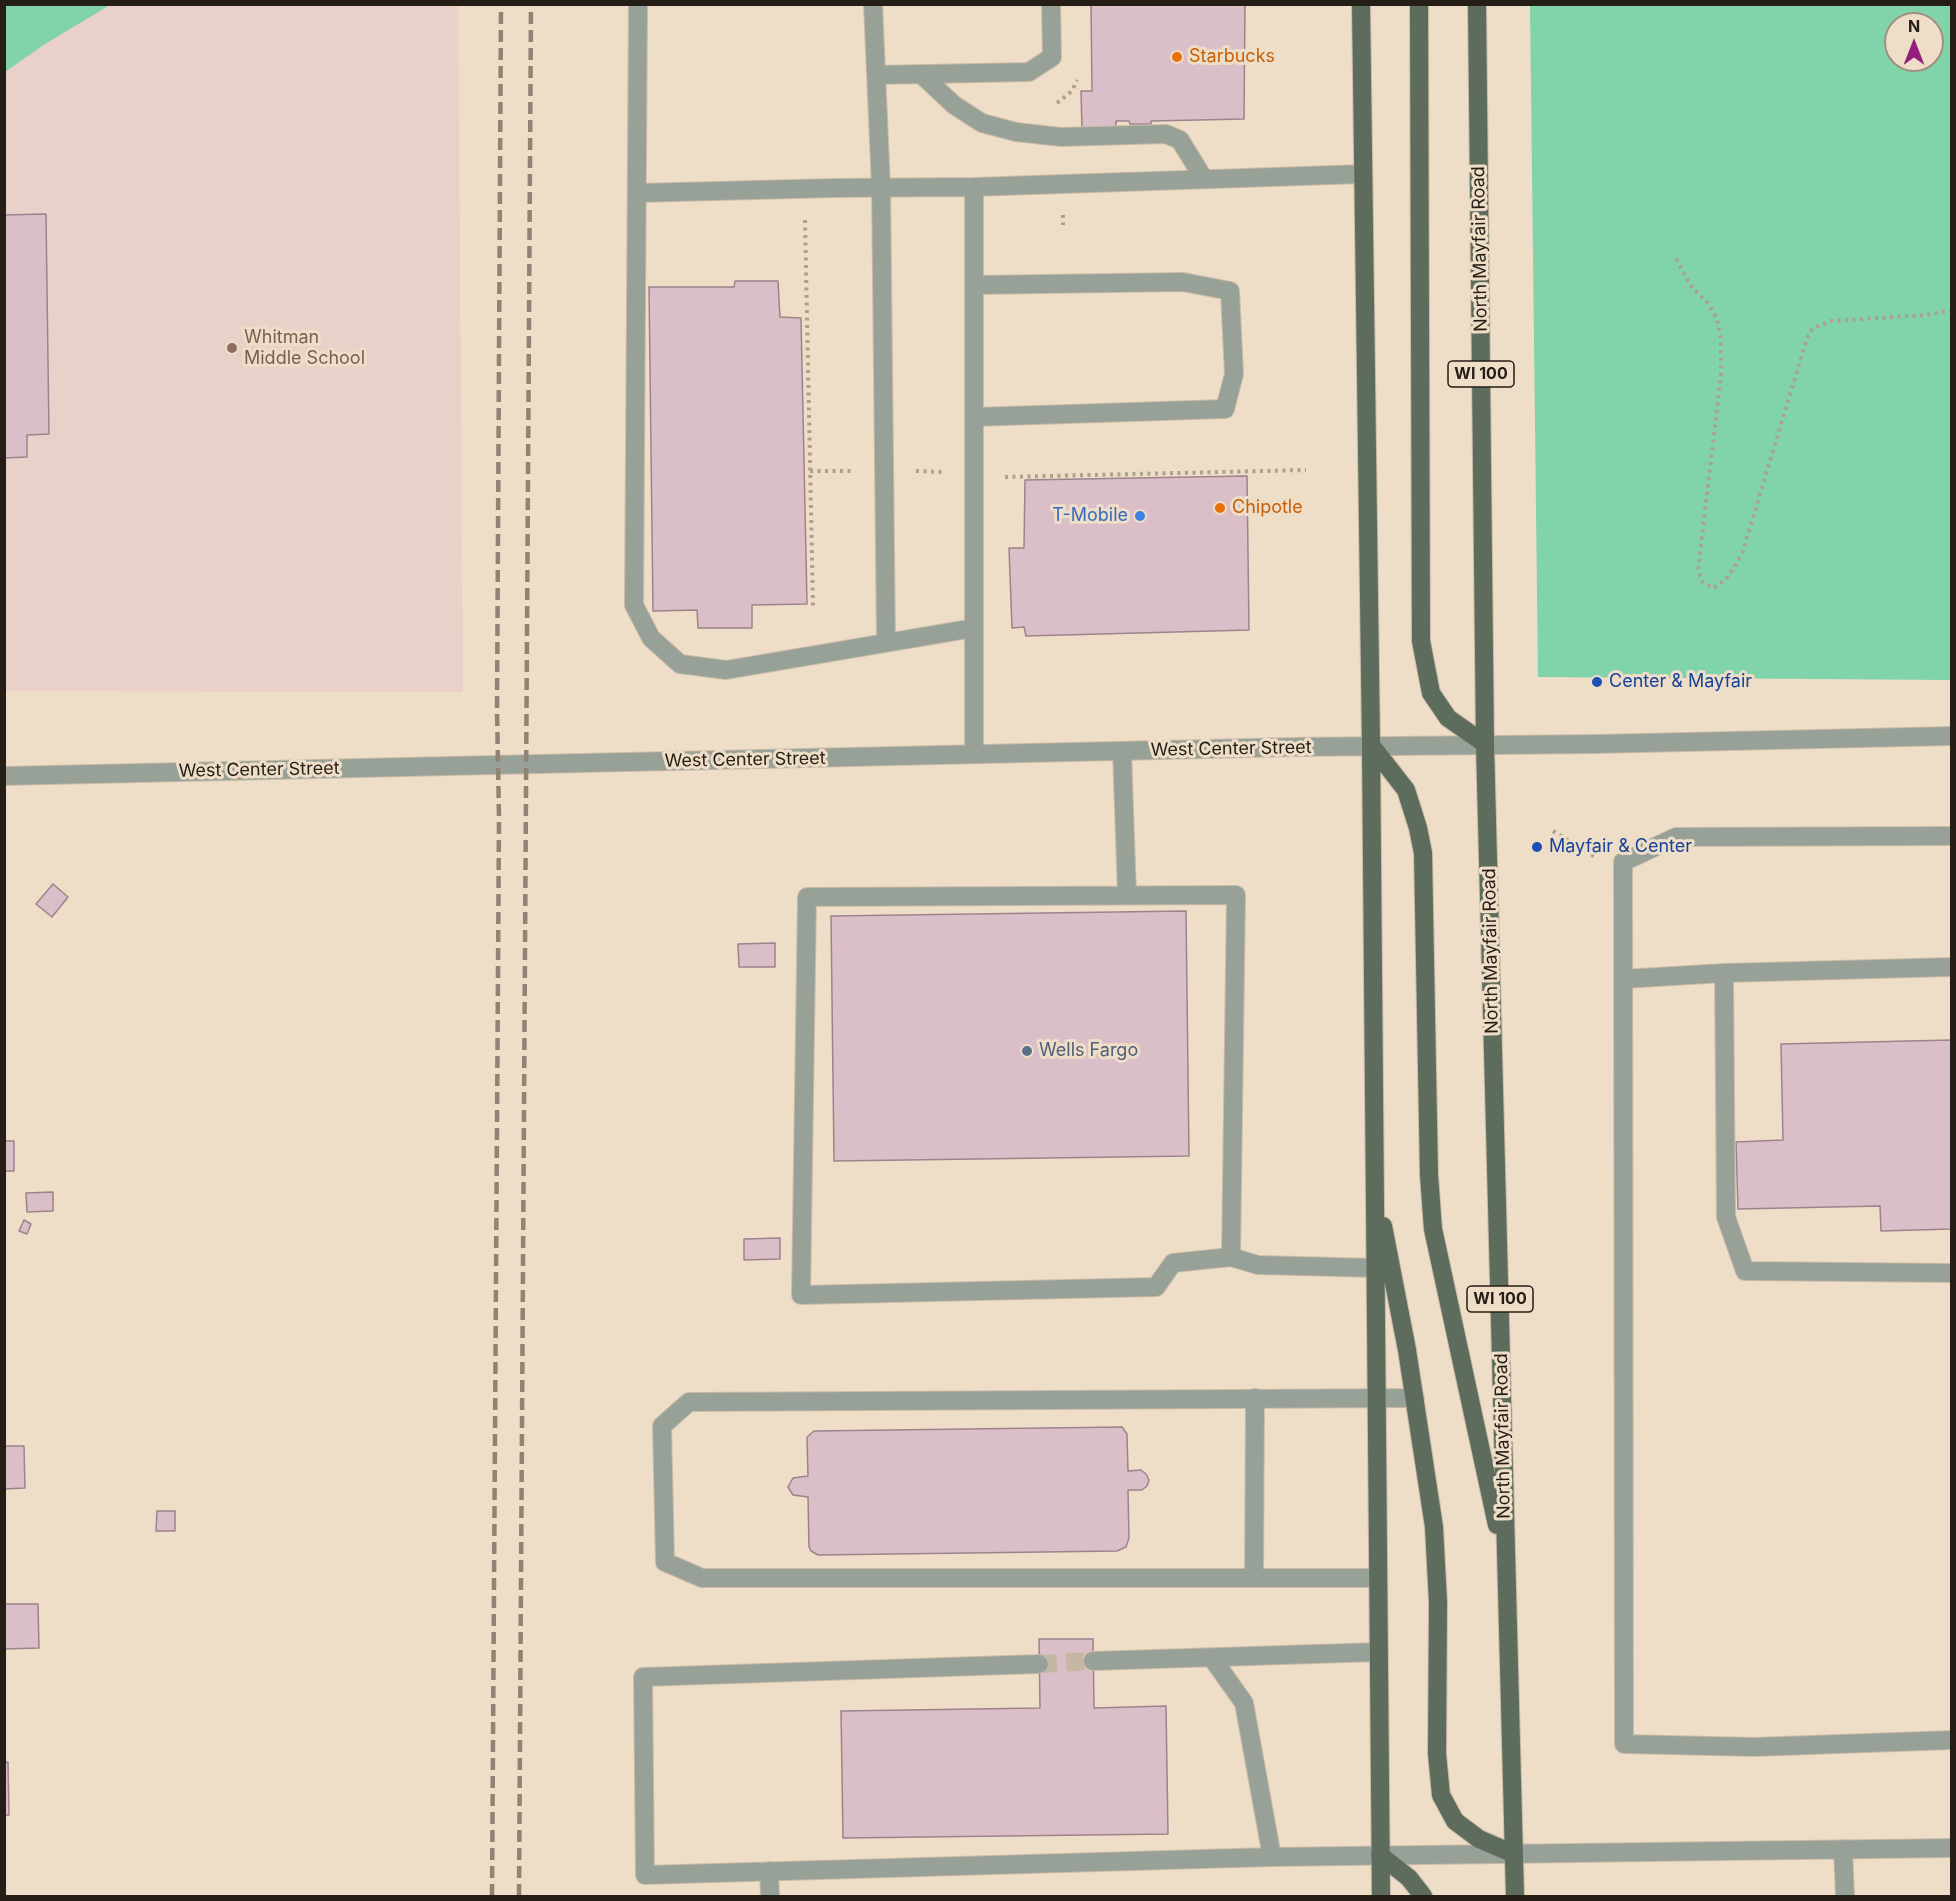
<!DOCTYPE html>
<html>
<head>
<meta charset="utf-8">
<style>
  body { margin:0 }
  #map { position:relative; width:1956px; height:1901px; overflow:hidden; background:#eeddc7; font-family:Inter,sans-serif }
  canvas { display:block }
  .frame { position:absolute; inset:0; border:6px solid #241e16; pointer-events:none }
  .north { position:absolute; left:1884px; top:12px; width:60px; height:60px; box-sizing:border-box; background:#eeddc7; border:2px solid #9d9180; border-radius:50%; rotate:0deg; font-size:16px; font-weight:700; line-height:24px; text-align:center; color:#241e16 }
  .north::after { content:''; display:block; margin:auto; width:21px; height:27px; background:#931e7c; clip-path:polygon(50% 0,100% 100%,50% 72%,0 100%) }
</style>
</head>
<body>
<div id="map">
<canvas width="1956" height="1901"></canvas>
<div class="frame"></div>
<div class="north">N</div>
</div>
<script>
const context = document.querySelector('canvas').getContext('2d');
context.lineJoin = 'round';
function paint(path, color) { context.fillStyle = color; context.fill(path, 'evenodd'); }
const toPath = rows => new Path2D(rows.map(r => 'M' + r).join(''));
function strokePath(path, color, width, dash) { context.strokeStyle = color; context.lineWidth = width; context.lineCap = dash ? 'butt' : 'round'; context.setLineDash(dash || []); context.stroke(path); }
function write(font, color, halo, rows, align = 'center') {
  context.font = font + ' Inter,sans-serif'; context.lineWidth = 6; context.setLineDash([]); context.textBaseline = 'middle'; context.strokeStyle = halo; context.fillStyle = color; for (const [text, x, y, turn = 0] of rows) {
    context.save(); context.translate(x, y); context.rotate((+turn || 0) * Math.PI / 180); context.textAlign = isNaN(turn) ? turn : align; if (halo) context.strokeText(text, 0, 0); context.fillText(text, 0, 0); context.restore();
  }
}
const education = toPath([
  [5,5,458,5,463,692,5,691]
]);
const green = toPath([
  [5,4,110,4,110,5,45,44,5,72],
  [1530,5,1951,5,1951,680,1538,677],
  [1896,24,1932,24,1932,60,1896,60]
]);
const building = toPath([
  [1091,4,1245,4,1244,119,1151,121,1151,124,1130,124,1129,121,1116,121,1116,130,1082,130,1081,91,1092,91,1091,4],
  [46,214,49,434,27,435,27,457,4,458,4,215,46,214],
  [735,281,778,281,780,317,801,318,807,604,752,605,752,628,698,628,697,610,653,611,649,287,734,287,735,281],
  [1247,476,1249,630,1026,636,1024,627,1012,628,1009,548,1024,548,1025,480,1247,476],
  [53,884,68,897,52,917,36,904,53,884],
  [1186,911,1189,1156,834,1161,831,916,1186,911],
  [775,943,775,967,739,967,738,944,775,943],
  [1952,1040,1952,1229,1881,1231,1880,1206,1738,1209,1736,1142,1783,1140,1781,1044,1952,1040],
  [4,1141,14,1141,14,1171,4,1171,4,1141],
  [53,1192,53,1211,27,1212,26,1193,53,1192],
  [24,1220,31,1224,27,1234,19,1231,24,1220],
  [780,1238,780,1259,744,1260,744,1239,780,1238],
  [1122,1427,1127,1434,1128,1471,1141,1470,1146,1474,1149,1480,1147,1486,1142,1490,1128,1490,1129,1538,1126,1547,1117,1551,818,1555,811,1551,809,1547,808,1497,793,1495,788,1487,793,1478,808,1476,807,1437,814,1431,1122,1427],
  [4,1446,24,1446,25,1488,4,1489,4,1446],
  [157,1511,175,1511,175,1531,156,1531,157,1511],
  [4,1604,38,1604,39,1648,4,1649,4,1604],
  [1039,1639,1093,1639,1094,1708,1166,1706,1168,1834,843,1838,841,1711,1040,1708,1039,1639],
  [4,1762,8,1762,9,1815,4,1815,4,1762]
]);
const minorTunnel = toPath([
  [1039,1664,1093,1661]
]);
const path = toPath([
  [1057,103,1072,91,1077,80],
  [1063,215,1063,225],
  [805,220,813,606],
  [1676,259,1692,288,1708,303,1717,319,1721,339,1721,375,1698,570,1703,583,1714,588,1728,577,1742,554,1807,338,1813,328,1831,321,1926,315,1952,310],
  [810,471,852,471],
  [916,471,942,472],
  [1005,477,1306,470],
  [1553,831,1594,856]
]);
const minor = toPath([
  [638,4,634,605,651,638,680,664,726,670,974,628],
  [873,4,881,187,886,642],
  [921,74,954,105,982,123,1016,132,1061,137,1166,134,1180,140,1204,179],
  [876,75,1029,72,1052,57,1051,4],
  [974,187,974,754],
  [637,193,834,188,974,187,1363,174],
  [974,285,1183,282,1230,291,1234,374,1225,409,974,417],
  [1122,751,1127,895],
  [4,776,1295,747,1596,744,1952,736],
  [1952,836,1676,837,1623,862,1624,1744,1754,1747,1952,1740],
  [1724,973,1726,1217,1745,1271,1952,1273],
  [1623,979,1724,973,1952,967],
  [1231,1257,1236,895,807,897,801,1295,1156,1287,1173,1263,1231,1257,1258,1265,1375,1268],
  [1254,1578,1255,1398],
  [1378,1578,702,1578,665,1562,662,1426,689,1402,1415,1398],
  [1212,1658,1244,1703,1272,1857],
  [1093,1661,1378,1652],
  [1039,1664,643,1677,645,1875,1272,1857,1952,1848],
  [1843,1849,1845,1896],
  [769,1871,770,1896]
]);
const major = toPath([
  [1361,4,1371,745,1381,1896],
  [1419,4,1421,641,1431,693,1448,718,1485,744],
  [1477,4,1485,744,1515,1896],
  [1371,745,1406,790,1418,828,1423,853,1429,1175,1433,1229,1497,1525],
  [1383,1226,1407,1350,1434,1527,1438,1602,1437,1754,1441,1795,1455,1821,1479,1839,1514,1854],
  [1380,1855,1409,1878,1423,1896]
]);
const rail = toPath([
  [492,1896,499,817,497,710,501,4],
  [519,1896,531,4]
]);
const markers = [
  [1177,57,6,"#e8710a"],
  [232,348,6,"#8d6e63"],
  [1220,508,6,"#e8710a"],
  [1140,516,6,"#3f7fe0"],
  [1597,682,6,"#1a4fb4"],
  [1537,847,6,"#1a4fb4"],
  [1027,1051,6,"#5c6f8a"]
];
const shields = [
  [1481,374,66],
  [1500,1299,66]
];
const shieldNames = [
  ["WI 100",1481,374],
  ["WI 100",1500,1299]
];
const foodNames = [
  ["Starbucks",1189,57],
  ["Chipotle",1232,508]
];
const streetNames = [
  ["North Mayfair Road",1480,249,-91],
  ["West Center Street",1231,749,-1],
  ["West Center Street",745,760,-1],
  ["West Center Street",259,770,-1],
  ["North Mayfair Road",1491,951,-91],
  ["North Mayfair Road",1503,1436,-91]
];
const educationNames = [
  ["Whitman",244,338],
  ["Middle School",244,359]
];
const shopNames = [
  ["T-Mobile",1128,516]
];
const transitNames = [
  ["Center & Mayfair",1609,682],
  ["Mayfair & Center",1549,847]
];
const serviceNames = [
  ["Wells Fargo",1039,1051]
];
paint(education, '#e9d0c8');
paint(green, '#81d4a9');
paint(building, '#dabec8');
strokePath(building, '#9d838c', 1.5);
strokePath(minorTunnel, '#c6b7a4', 18, [18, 9]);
strokePath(minor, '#cabba7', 20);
strokePath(major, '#cabba7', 20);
strokePath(path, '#ada08e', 4, [3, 4.5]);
strokePath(minor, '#98a198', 18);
strokePath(major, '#5d6c5d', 18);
strokePath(rail, '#8f8373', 4.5, [12, 6]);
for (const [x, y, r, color] of markers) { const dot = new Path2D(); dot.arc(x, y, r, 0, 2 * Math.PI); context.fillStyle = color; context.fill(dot); strokePath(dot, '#eeddc7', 2); }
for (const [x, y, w] of shields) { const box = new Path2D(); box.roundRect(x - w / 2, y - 13, w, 26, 4.5); context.fillStyle = '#eeddc7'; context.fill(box); strokePath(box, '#241e16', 1.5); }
write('bold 16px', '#241e16', null, shieldNames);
write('18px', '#c56008', '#eeddc7', foodNames, 'left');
write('18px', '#241e16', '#eeddc7', streetNames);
write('18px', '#785e54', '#eeddc7', educationNames, 'left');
write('18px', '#366cbe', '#eeddc7', shopNames, 'right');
write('18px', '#164399', '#eeddc7', transitNames, 'left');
write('18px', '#4e5e75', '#eeddc7', serviceNames, 'left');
</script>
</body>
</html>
